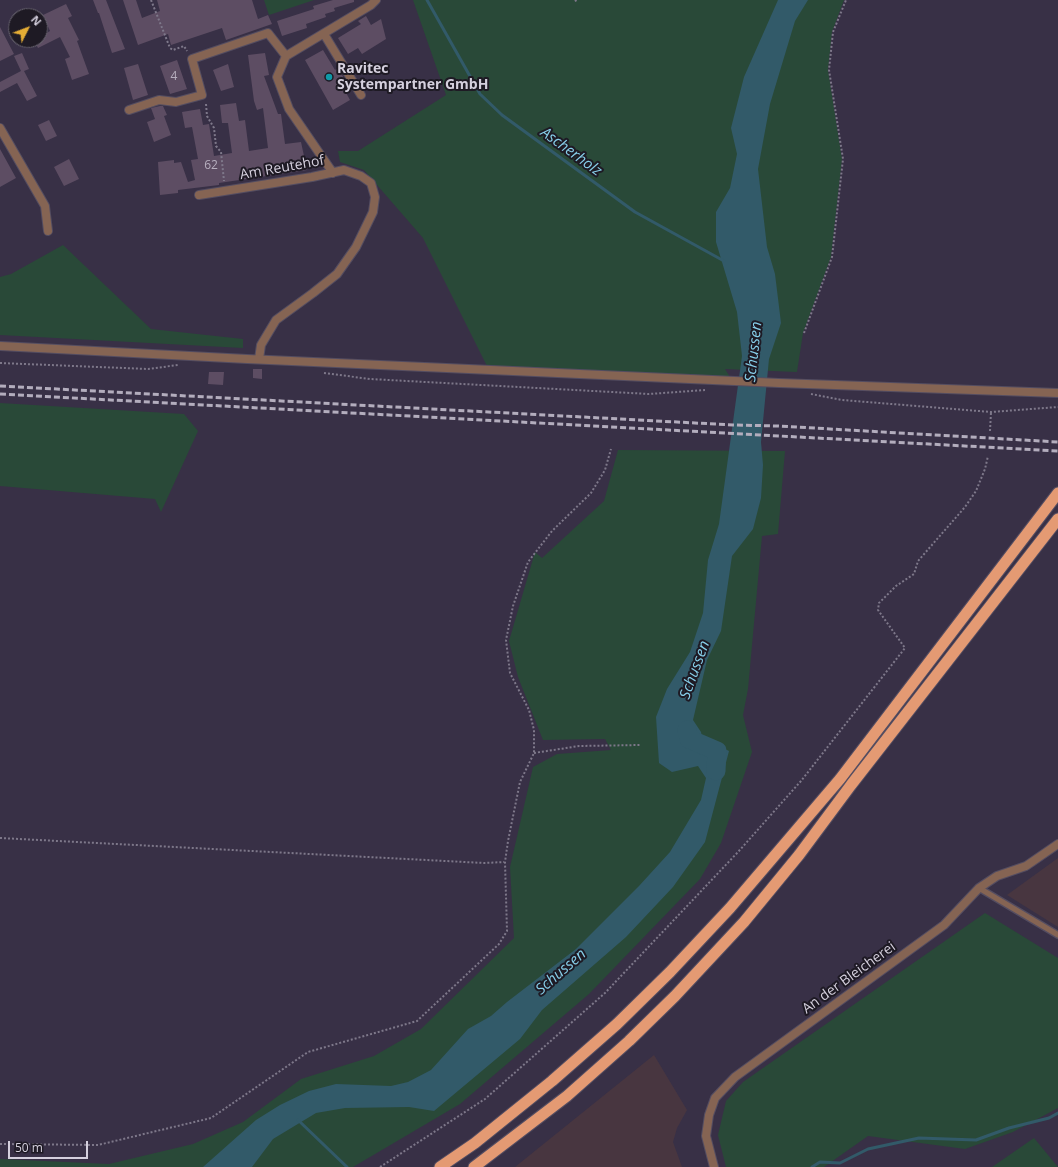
<!DOCTYPE html>
<html>
<head>
<meta charset="utf-8">
<style>
  body { margin:0 }
  #map { position:relative; width:1058px; height:1167px; overflow:hidden; background:#383046; font-family:"Open Sans",sans-serif }
  canvas { display:block }
  .north { position:absolute; left:8px; top:8px; width:40px; height:40px; box-sizing:border-box; background:#1e1a24; border:1px solid #67636e; border-radius:50%; rotate:48deg; font-size:11px; font-weight:700; line-height:16px; text-align:center; color:#d5d0de }
  .north::after { content:''; display:block; margin:auto; width:14px; height:18px; background:#e5ad35; clip-path:polygon(50% 0,100% 100%,50% 72%,0 100%) }
  .scale { position:absolute; left:8px; top:1141px; width:80px; height:18px; box-sizing:border-box; border:2px solid #d5d0de; border-top:0; padding-left:5px; font-size:12px; line-height:14px; white-space:nowrap; color:#d5d0de; -webkit-text-stroke:3px #1e1a24; paint-order:stroke }
</style>
</head>
<body>
<div id="map">
<canvas width="1058" height="1167"></canvas>
<div class="north">N</div>
<div class="scale">50 m</div>
</div>
<script>
const context = document.querySelector('canvas').getContext('2d');
context.lineJoin = 'round';
function paint(path, color) { context.fillStyle = color; context.fill(path, 'evenodd'); }
const toPath = rows => new Path2D(rows.map(r => 'M' + r).join(''));
function strokePath(path, color, width, dash) { context.strokeStyle = color; context.lineWidth = width; context.lineCap = dash ? 'butt' : 'round'; context.setLineDash(dash || []); context.stroke(path); }
function write(font, color, halo, rows, align = 'center') {
  context.font = font + ' "Open Sans",sans-serif'; context.lineWidth = 4; context.setLineDash([]); context.textBaseline = 'middle'; context.strokeStyle = halo; context.fillStyle = color; for (const [text, x, y, turn = 0] of rows) {
    context.save(); context.translate(x, y); context.rotate((+turn || 0) * Math.PI / 180); context.textAlign = isNaN(turn) ? turn : align; if (halo) context.strokeText(text, 0, 0); context.fillText(text, 0, 0); context.restore();
  }
}
const industrial = toPath([
  [1058,858,1058,927,1007,895],
  [654,1055,687,1110,677,1128,673,1142,682,1167,515,1167]
]);
const green = toPath([
  [264,0,314,0,269,15],
  [413,0,844,0,832,32,828,70,842,159,831,257,803,333,797,372,725,369,732,380,489,370,423,238,364,170,340,162,338,151,358,151,446,95],
  [63,245,151,329,243,339,243,348,0,335,0,277,11,274],
  [0,403,184,414,198,431,161,512,155,499,0,486],
  [618,450,785,451,778,534,762,536,748,689,743,715,752,752,721,843,700,879,589,994,460,1104,353,1167,0,1167,0,1159,109,1164,193,1144,243,1122,301,1079,374,1056,421,1029,514,938,510,867,533,767,557,754,611,750,605,739,543,740,518,677,509,641,535,552,542,558,604,501],
  [985,913,1058,958,1058,1108,1013,1132,965,1149,868,1136,824,1167,726,1167,718,1135,726,1101,743,1082],
  [1034,1138,1058,1167,992,1167]
]);
const water = toPath([
  [778,0,808,0,795,21,770,104,758,169,767,247,775,274,781,323,769,359,761,442,763,465,761,498,753,529,732,556,721,631,707,660,693,720,701,732,705,751,717,745,729,751,705,842,673,887,626,937,542,1010,520,1039,434,1111,409,1107,345,1108,316,1113,273,1139,252,1167,203,1167,256,1120,280,1105,309,1091,336,1084,391,1086,408,1082,431,1070,468,1029,491,1016,507,1002,576,949,639,886,670,852,701,800,706,778,698,766,672,772,659,763,656,717,667,689,690,652,703,613,708,560,719,524,742,356,737,312,716,242,716,212,730,188,737,154,731,128,744,77]
]);
const stream = toPath([
  [427,0,480,94,502,115,635,212,724,261],
  [298,1120,347,1167],
  [812,1167,820,1162,840,1163,868,1149,919,1138,976,1140,1009,1128,1049,1118,1058,1113]
]);
const river = toPath([
  [687,730,689,739,717,751,716,771]
]);
const building = toPath([
  [93,0,106,0,125,49,112,53,99,13,98,13],
  [123,0,136,0,142,18,160,11,157,0,252,0,258,19,268,15,272,24,226,40,222,28,171,45,168,34,138,45],
  [333,0,354,0,354,2,334,8,335,11,325,14,326,17,306,24,307,28,282,36,277,21,314,9,313,6],
  [66,4,72,16,68,18,79,40,77,41,89,74,72,80,65,59,70,57,60,37,38,48,34,40,40,40,40,37,50,31,43,15],
  [366,16,371,25,381,19,386,39,362,54,358,48,348,54,338,38,361,24,358,21],
  [0,27,14,54,0,61],
  [323,50,335,70,338,68,348,85,343,87,350,100,333,110,305,60],
  [22,53,29,69,24,71,37,96,27,101,17,83,0,92,0,82,21,71,14,56],
  [265,53,269,75,264,76,278,114,281,114,285,144,301,142,307,170,219,183,219,185,178,190,178,193,160,195,158,162,174,160,174,163,181,162,188,182,195,180,191,160,198,159,192,127,185,128,182,112,200,109,203,125,209,124,214,156,232,153,228,123,222,123,220,105,236,103,239,121,245,120,249,151,268,148,263,108,257,110,254,101,248,55],
  [177,60,187,89,170,94,160,66],
  [138,64,148,95,133,100,124,68],
  [228,64,234,87,221,91,213,70],
  [160,106,163,106,167,115,164,116,171,135,154,142,147,122,155,119,151,108],
  [49,120,57,136,46,141,38,125],
  [0,149,16,178,0,187],
  [69,159,79,179,64,186,54,167],
  [253,369,262,369,262,379,253,378],
  [209,372,224,372,223,385,208,384]
]);
const path = toPath([
  [151,0,170,48,173,50,184,46,187,51],
  [575,0,577,2],
  [206,104,207,116,214,128,216,146,221,152,224,181],
  [804,333,832,257,843,159,829,70,833,32,846,0],
  [0,363,148,369,178,365],
  [324,373,370,379,649,394,705,390],
  [811,394,842,400,991,412,1058,407],
  [990,431,991,412],
  [534,753,579,746,641,745],
  [0,838,484,863,504,862],
  [0,1144,98,1145,211,1118,308,1052,417,1021,499,944,507,931,505,862,508,841,520,782,534,753,534,730,529,710,510,673,506,640,513,606,528,562,552,531,591,493,605,470,611,449],
  [380,1167,485,1099,605,993,738,852,801,781,905,648,878,610,879,603,896,586,914,574,918,561,965,507,976,491,985,469,988,456]
]);
const service = toPath([
  [979,888,1058,935]
]);
const minor = toPath([
  [324,34,361,95],
  [129,110,159,100,176,102,202,95,192,59,268,33,286,56],
  [0,128,45,206,48,231],
  [333,173,289,109,277,77,286,56,371,5,376,0],
  [199,195,312,177,344,170,361,176,371,183,375,197,373,212,356,247,337,274,313,293,276,320,261,345,259,359],
  [714,1167,706,1136,709,1115,715,1098,735,1077,944,925,979,888,997,876,1026,866,1058,844]
]);
const tertiary = toPath([
  [0,346,247,359,779,383,1058,393]
]);
const trunk = toPath([
  [440,1167,475,1143,552,1081,617,1024,670,972,730,908,840,779,1058,493],
  [474,1167,567,1096,629,1041,675,996,744,922,799,855,851,785,1058,519]
]);
const rail = toPath([
  [0,386,733,425,778,426,1058,442],
  [0,394,1058,451]
]);
const markers = [
  [329,77,4,"#0f9aa8"]
];
const numberNames = [
  ["4",174,77],
  ["62",211,166]
];
const poiNames = [
  ["Ravitec",337,69],
  ["Systempartner GmbH",337,85]
];
const streetNames = [
  ["Am Reutehof",282,168,-10],
  ["An der Bleicherei",849,978,-36]
];
const waterNames = [
  ["Ascherholz",571,152,36],
  ["Schussen",754,352,-84],
  ["Schussen",695,670,-70],
  ["Schussen",561,972,-41]
];
paint(industrial, '#483640');
paint(green, '#294938');
paint(water, '#325a69');
strokePath(stream, '#325a69', 3);
strokePath(river, '#325a69', 19);
paint(building, '#5d4d63');
strokePath(service, '#544d61', 8);
strokePath(minor, '#544d61', 10);
strokePath(tertiary, '#544d61', 10);
strokePath(trunk, '#544d61', 13);
strokePath(path, '#7e788a', 2, [2, 2]);
strokePath(service, '#856453', 5.5);
strokePath(minor, '#856453', 8);
strokePath(tertiary, '#856453', 8);
strokePath(trunk, '#e49a73', 11);
strokePath(rail, '#b3adbd', 3, [6, 3]);
for (const [x, y, r, color] of markers) { const dot = new Path2D(); dot.arc(x, y, r, 0, 2 * Math.PI); context.fillStyle = color; context.fill(dot); strokePath(dot, '#1e1a24', 1.5); }
write('12px', '#b7afbf', null, numberNames);
write('bold 14px', '#d5d0de', '#1e1a24', poiNames, 'left');
write('14px', '#d5d0de', '#1e1a24', streetNames);
write('italic 15px', '#87cfea', '#1e1a24', waterNames);
</script>
</body>
</html>
